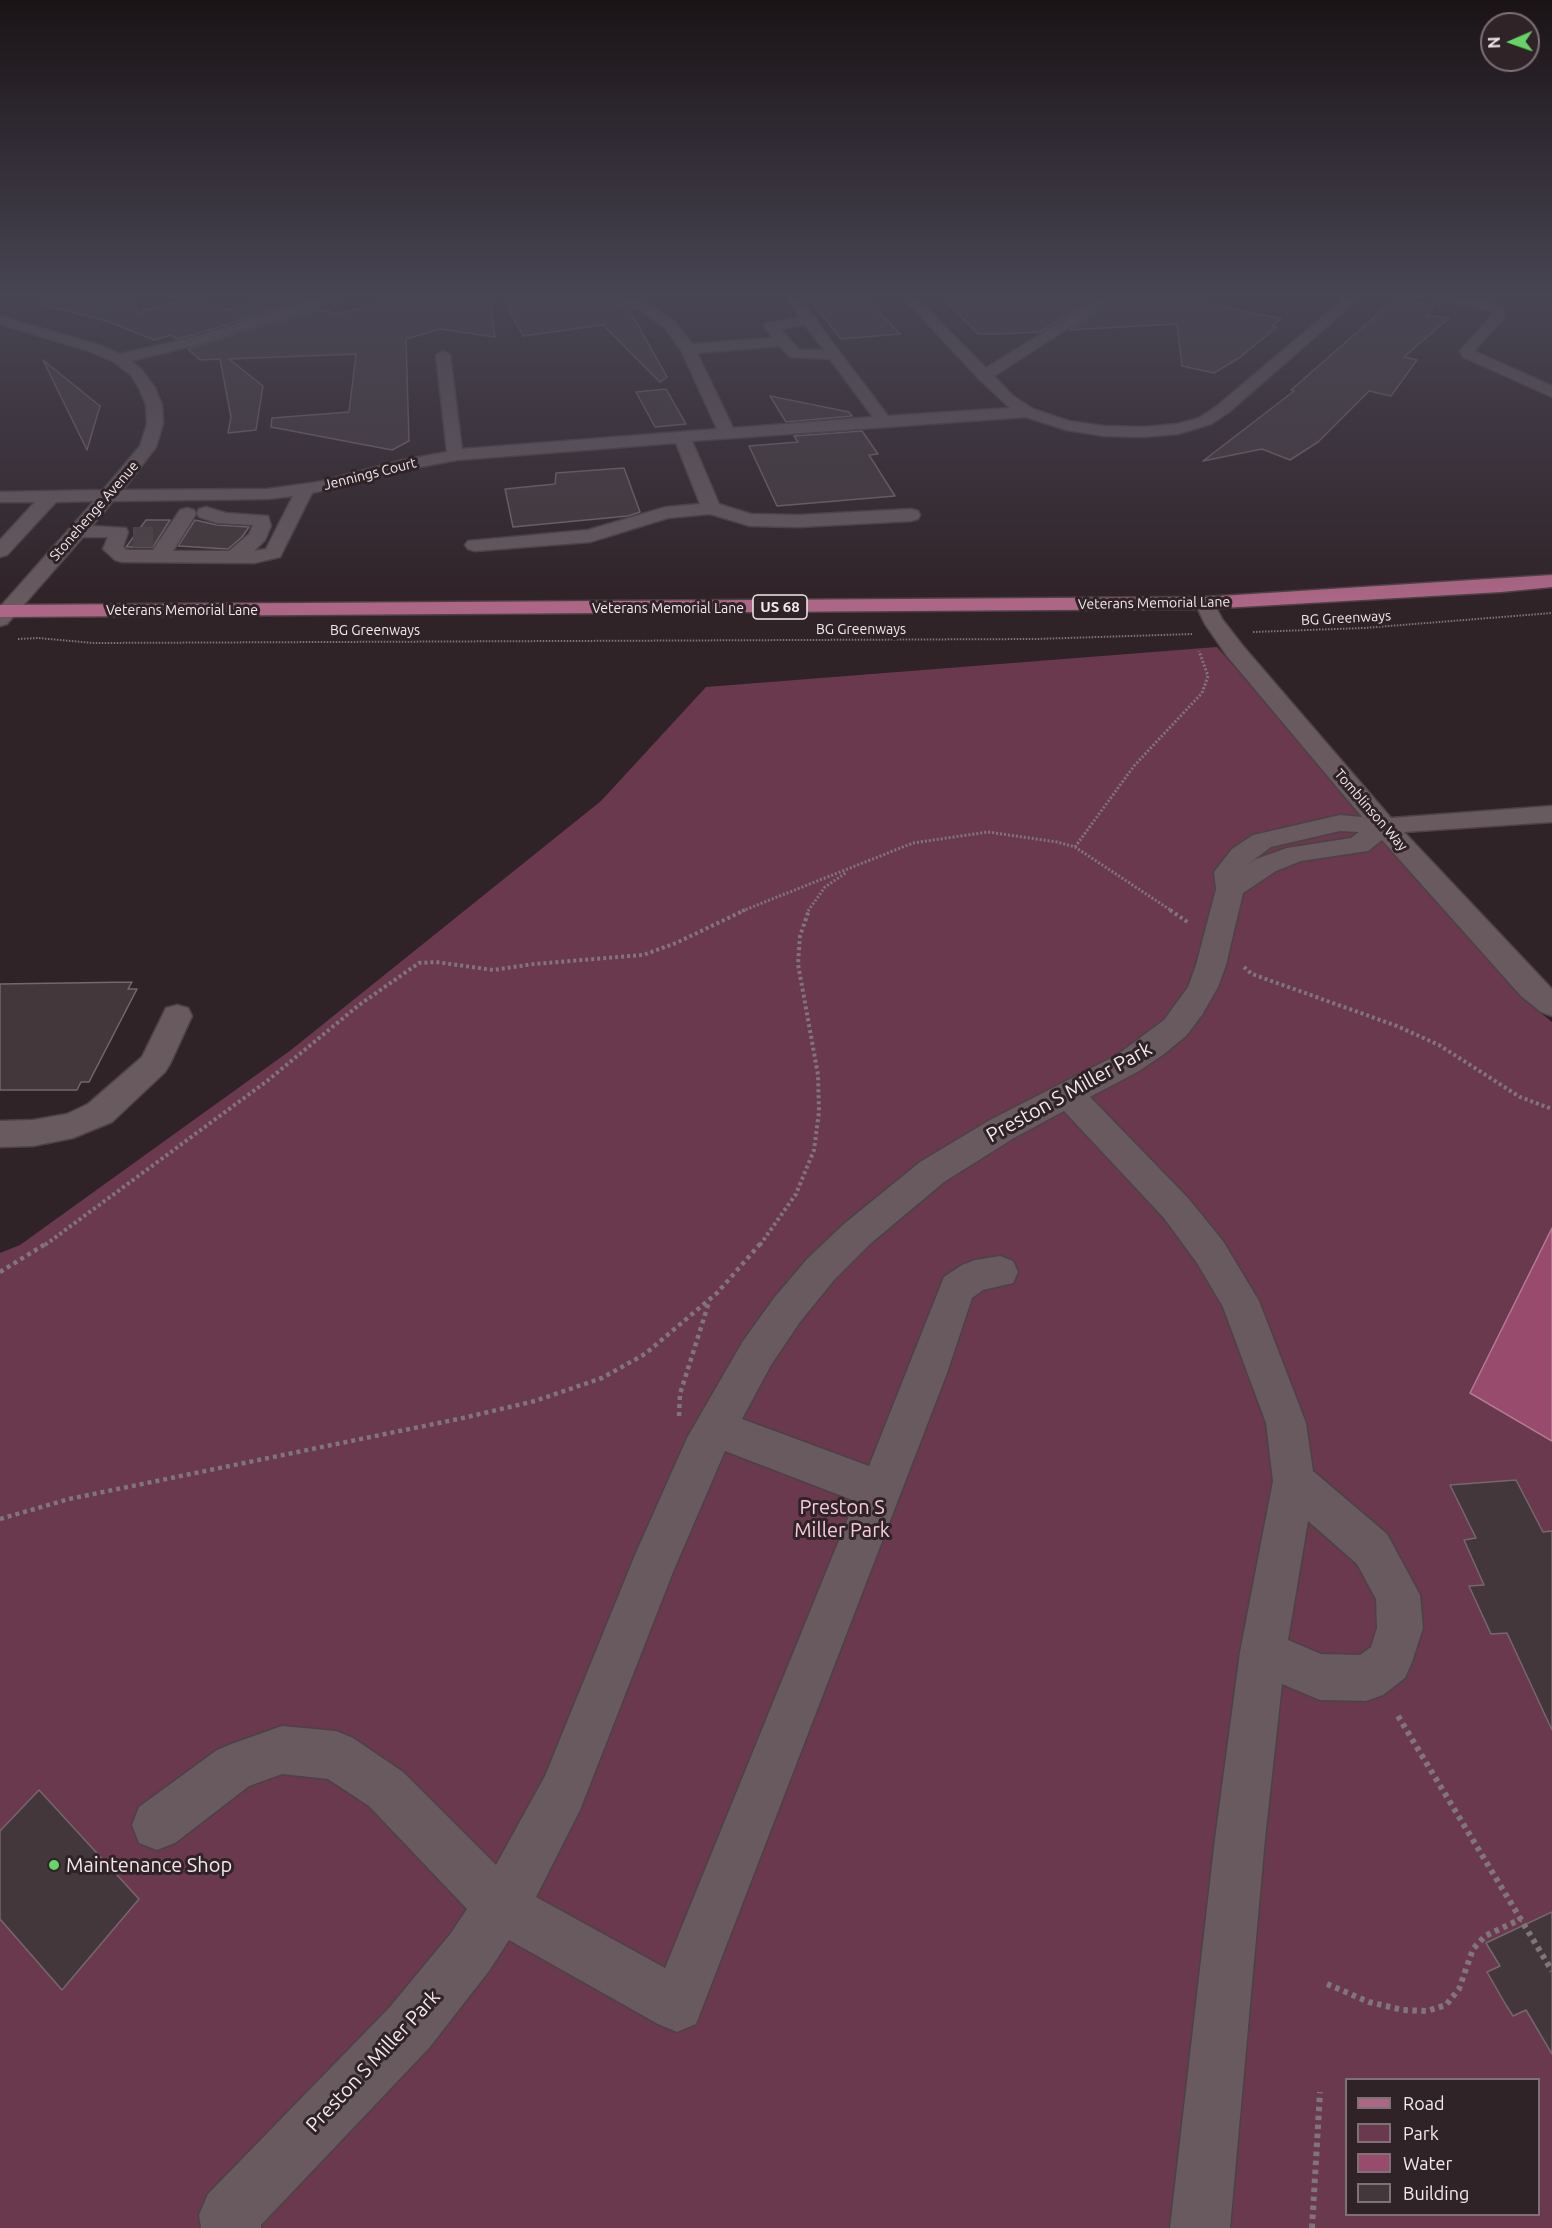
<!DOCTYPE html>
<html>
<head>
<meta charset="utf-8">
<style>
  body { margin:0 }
  #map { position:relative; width:1552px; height:2228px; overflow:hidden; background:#302328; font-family:Ubuntu,sans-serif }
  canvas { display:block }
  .legend { position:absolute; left:1345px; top:2078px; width:195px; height:138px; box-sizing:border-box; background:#302328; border:2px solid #7e7276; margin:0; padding:8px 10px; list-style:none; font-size:18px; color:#f2e9ec }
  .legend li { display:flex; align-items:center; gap:12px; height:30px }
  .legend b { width:30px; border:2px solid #7e7276 }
  .north { position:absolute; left:1480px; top:12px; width:60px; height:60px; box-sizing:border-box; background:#302328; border:2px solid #7e7276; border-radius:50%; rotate:268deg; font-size:16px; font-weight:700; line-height:24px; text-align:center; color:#f2e9ec }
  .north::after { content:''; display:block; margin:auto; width:21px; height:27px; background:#66d466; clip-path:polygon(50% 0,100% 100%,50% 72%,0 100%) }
</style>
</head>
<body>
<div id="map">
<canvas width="1552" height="2228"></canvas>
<ul class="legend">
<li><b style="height:8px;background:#ae6686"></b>Road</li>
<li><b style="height:16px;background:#6a394e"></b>Park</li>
<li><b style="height:16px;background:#984b6d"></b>Water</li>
<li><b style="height:16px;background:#43373b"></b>Building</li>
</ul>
<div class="north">N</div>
</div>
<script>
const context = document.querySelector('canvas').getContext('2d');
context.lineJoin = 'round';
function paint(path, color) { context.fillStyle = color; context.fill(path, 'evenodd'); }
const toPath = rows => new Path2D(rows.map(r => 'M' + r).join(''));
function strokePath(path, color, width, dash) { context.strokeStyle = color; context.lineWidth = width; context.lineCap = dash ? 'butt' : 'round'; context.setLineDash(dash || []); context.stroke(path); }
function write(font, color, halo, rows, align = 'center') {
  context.font = font + ' Ubuntu,sans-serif'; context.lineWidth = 6; context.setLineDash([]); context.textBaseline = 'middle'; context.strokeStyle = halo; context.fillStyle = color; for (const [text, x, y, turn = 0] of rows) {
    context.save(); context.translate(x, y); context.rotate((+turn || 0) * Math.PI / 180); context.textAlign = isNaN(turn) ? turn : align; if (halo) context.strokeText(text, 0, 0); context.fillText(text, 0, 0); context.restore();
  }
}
const green = toPath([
  [1217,647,1523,999,1552,1022,1552,2228,0,2228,0,1253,20,1245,291,1050,601,801,706,687],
  [1346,2080,1538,2080,1538,2214,1346,2214]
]);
const water = toPath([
  [1552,1228,1552,1441,1470,1393,1552,1228]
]);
const building = toPath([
  [40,294,134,294,137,313,189,298,228,309,267,296,294,303,194,335,176,339,171,335,154,340,107,321,39,304,40,294],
  [401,294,489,294,495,337,440,329,406,339,409,441,392,450,271,427,272,418,349,412,356,354,229,359,263,386,256,430,228,433,231,417,220,359,200,360,188,349,318,309,340,314,401,294],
  [501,294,598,294,600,299,629,309,667,377,660,382,603,325,523,336,501,294],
  [862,294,900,334,841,339,812,302,834,300,831,296,862,294],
  [939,294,1102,294,1040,332,1002,334,978,334,939,294],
  [1123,294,1167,294,1281,319,1272,326,1277,327,1239,358,1214,373,1182,366,1177,324,1069,330,1123,294],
  [1395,299,1434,305,1426,315,1449,318,1404,357,1417,360,1391,396,1369,391,1318,442,1290,460,1262,449,1203,461,1294,391,1291,390,1395,299],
  [43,360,100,406,87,450,43,360],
  [666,389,686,424,655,427,636,392,666,389],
  [770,396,849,412,852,416,786,422,770,396],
  [862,431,878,454,869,455,895,496,777,506,749,446,798,442,794,436,862,431],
  [624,468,640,512,628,516,513,527,505,489,555,484,556,473,624,468],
  [146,520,170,520,153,547,126,547,146,520],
  [195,520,217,525,249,527,242,537,228,549,178,546,195,520],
  [132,982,128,989,137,989,89,1082,81,1082,77,1090,0,1090,0,984,132,982],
  [1516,1480,1543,1532,1552,1531,1552,1730,1507,1633,1491,1634,1469,1586,1484,1585,1464,1540,1476,1538,1450,1485,1516,1480],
  [39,1790,139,1899,62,1990,0,1919,0,1831,39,1790],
  [1552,1912,1552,2054,1526,2010,1513,2016,1506,2005,1487,1972,1500,1966,1486,1943,1552,1912]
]);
const minorTunnel = toPath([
  [133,537,154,537]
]);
const pathFar4 = toPath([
  [1253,632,1364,628,1552,613],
  [18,639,38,638,93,643,1036,639,1192,634]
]);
const pathFar3 = toPath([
  [1075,847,1134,766,1202,693,1208,676,1199,651],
  [742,911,913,843,988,832,1057,842,1075,847,1172,911],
  [808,911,825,887,847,872]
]);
const pathFar2 = toPath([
  [1170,910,1189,923],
  [1244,967,1252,974,1397,1026,1439,1045,1520,1097,1552,1109],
  [45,1245,267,1081,359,1005,419,963,436,962,493,970,534,964,643,955,676,943,745,910],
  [760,1245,796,1194,814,1150,819,1112,818,1075,798,964,800,936,809,910]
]);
const pathFar1 = toPath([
  [0,1272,47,1243],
  [679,1416,680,1394,709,1302],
  [0,1519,69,1499,463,1418,535,1401,602,1378,645,1354,717,1293,761,1243]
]);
const path = toPath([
  [1398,1716,1552,1971],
  [1327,1984,1369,2002,1403,2010,1427,2011,1446,2005,1459,1989,1473,1949,1485,1936,1521,1919],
  [1312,2228,1320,2092]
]);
const minor = toPath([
  [329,294,349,294,348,297,204,343,131,361,141,369,155,388,162,405,163,424,156,447,123,490,267,489,318,482,403,460,447,452,436,355,443,351,450,355,462,449,717,429,681,350,665,328,641,311,601,297,600,294,619,294,651,305,675,322,692,344,773,338,764,326,766,323,800,318,783,294,796,294,813,316,816,317,817,322,888,416,1010,408,979,379,900,294,913,294,986,368,1106,294,1121,294,994,376,1013,396,1033,409,1069,421,1104,426,1143,427,1177,424,1199,418,1217,406,1350,294,1364,294,1229,412,1211,424,1178,434,1143,437,1104,436,1066,430,1026,417,692,441,719,504,751,514,799,515,911,509,918,511,920,515,918,519,911,521,799,527,750,526,710,514,668,518,590,542,475,551,468,549,465,545,468,541,588,530,666,507,700,504,676,443,457,460,404,470,312,493,280,557,254,563,122,562,115,560,103,549,108,537,83,537,7,624,0,626,0,607,94,501,56,502,7,555,0,557,0,540,35,502,0,502,0,492,103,490,140,446,147,424,146,405,139,388,131,375,114,362,89,351,0,324,0,316,99,345,120,354,195,337,329,294],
  [805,325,824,350,799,350,781,329,805,325],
  [780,346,790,357,830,359,873,417,733,428,697,353,780,346],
  [293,496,266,549,254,551,265,540,271,526,268,516,226,513,206,507,199,509,197,513,199,517,217,523,253,525,249,534,229,551,173,551,196,514,194,510,187,508,180,510,153,550,127,550,123,547,128,532,126,528,92,526,113,501,267,499,293,496],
  [1424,294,1452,294,1503,306,1505,317,1474,351,1552,386,1552,397,1463,357,1460,351,1491,316,1491,311,1425,297,1424,294],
  [1205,597,1212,599,1222,619,1243,646,1391,818,1552,806,1552,822,1404,832,1552,989,1552,1016,1541,1012,1521,996,1382,840,1368,851,1301,861,1276,871,1243,893,1226,965,1218,987,1202,1015,1186,1036,1164,1054,1139,1071,1090,1097,1188,1198,1223,1241,1259,1301,1306,1423,1313,1471,1387,1534,1420,1595,1423,1628,1412,1662,1405,1678,1383,1695,1366,1701,1320,1700,1282,1684,1265,1839,1230,2228,1170,2228,1215,1839,1240,1652,1273,1481,1266,1423,1223,1307,1197,1263,1164,1218,1064,1111,1014,1138,944,1182,870,1244,834,1280,800,1322,771,1365,742,1419,869,1466,944,1277,962,1265,975,1260,1000,1256,1013,1261,1018,1272,1013,1283,983,1290,972,1298,947,1373,696,2024,677,2032,658,2024,509,1940,489,1971,429,2048,261,2225,261,2228,201,2228,199,2215,208,2194,389,2008,451,1933,467,1909,369,1806,328,1779,282,1774,249,1786,175,1843,157,1850,139,1843,132,1825,139,1807,217,1750,234,1743,282,1726,336,1731,353,1738,403,1772,496,1865,545,1776,635,1555,687,1438,743,1341,774,1298,808,1258,844,1224,920,1162,990,1120,1117,1055,1164,1020,1188,987,1196,965,1216,889,1214,872,1232,849,1253,835,1262,833,1340,815,1362,817,1227,656,1205,624,1195,603,1198,599,1205,597],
  [1340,831,1359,832,1351,838,1287,848,1256,859,1247,865,1271,847,1340,831],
  [725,1451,855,1501,665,1968,536,1897,580,1810,673,1572,725,1451],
  [1308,1521,1357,1564,1376,1599,1377,1628,1371,1647,1360,1655,1321,1654,1288,1640,1308,1521],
  [177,1005,188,1008,192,1016,170,1064,165,1072,112,1122,73,1138,33,1146,0,1147,0,1121,33,1120,67,1114,88,1104,142,1057,166,1008,177,1005]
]);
const major = toPath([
  [1552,575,1552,587,1501,592,1205,609,0,617,0,605,1205,597,1552,575]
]);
const markers = [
  [54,1865,6,"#66d466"]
];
const farStreetnames = [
  ["Jennings Court",370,474,-14],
  ["Stonehenge Avenue",94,511,-49],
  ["Veterans Memorial Lane",1154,603,-1],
  ["Veterans Memorial Lane",668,608],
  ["Veterans Memorial Lane",182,610],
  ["BG Greenways",1346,618,-3],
  ["BG Greenways",861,629],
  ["BG Greenways",375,630],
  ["Tomblinson Way",1371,810,49]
];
const shields = [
  [780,607,54]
];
const shieldNames = [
  ["US 68",780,607]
];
const nearStreetnames = [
  ["Preston S Miller Park",1069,1092,-29],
  ["Preston S Miller Park",373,2061,-47]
];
const nearParknames = [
  ["Preston S",842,1507],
  ["Miller Park",842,1530]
];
const nearPoinames = [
  ["Maintenance Shop",66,1865]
];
paint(green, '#6a394e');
paint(water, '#984b6d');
strokePath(water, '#b37a93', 1.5);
paint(building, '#43373b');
strokePath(building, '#76676c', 1.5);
strokePath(minorTunnel, '#4d4145', 20, [20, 10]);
strokePath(minor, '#4c4246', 3);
strokePath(major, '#4c4246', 3);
strokePath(pathFar4, '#807579', 2, [1.5, 1.5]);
strokePath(pathFar3, '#807579', 3, [2, 2]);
strokePath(pathFar2, '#807579', 4, [3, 3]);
strokePath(pathFar1, '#807579', 4.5, [4, 4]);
strokePath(path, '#807579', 6, [4.5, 4.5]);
paint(minor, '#685a5f');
paint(major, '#ae6686');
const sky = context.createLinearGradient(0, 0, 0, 606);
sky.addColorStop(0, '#1a1316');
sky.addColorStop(0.49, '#484553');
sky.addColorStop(1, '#48455300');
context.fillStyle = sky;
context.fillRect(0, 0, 1552, 606);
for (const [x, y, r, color] of markers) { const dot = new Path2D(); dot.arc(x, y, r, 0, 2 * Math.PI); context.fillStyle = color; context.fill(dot); strokePath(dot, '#302328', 2); }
write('14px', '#f2e9ec', '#302328', farStreetnames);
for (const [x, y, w] of shields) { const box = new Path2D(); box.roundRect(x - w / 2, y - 12, w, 24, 4.5); context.fillStyle = '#302328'; context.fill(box); strokePath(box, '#f2e9ec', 1.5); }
write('bold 15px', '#f2e9ec', null, shieldNames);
write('20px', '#f2e9ec', '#302328', nearStreetnames);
write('20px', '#f8cadb', '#302328', nearParknames);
write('20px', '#f2e9ec', '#302328', nearPoinames, 'left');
</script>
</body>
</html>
